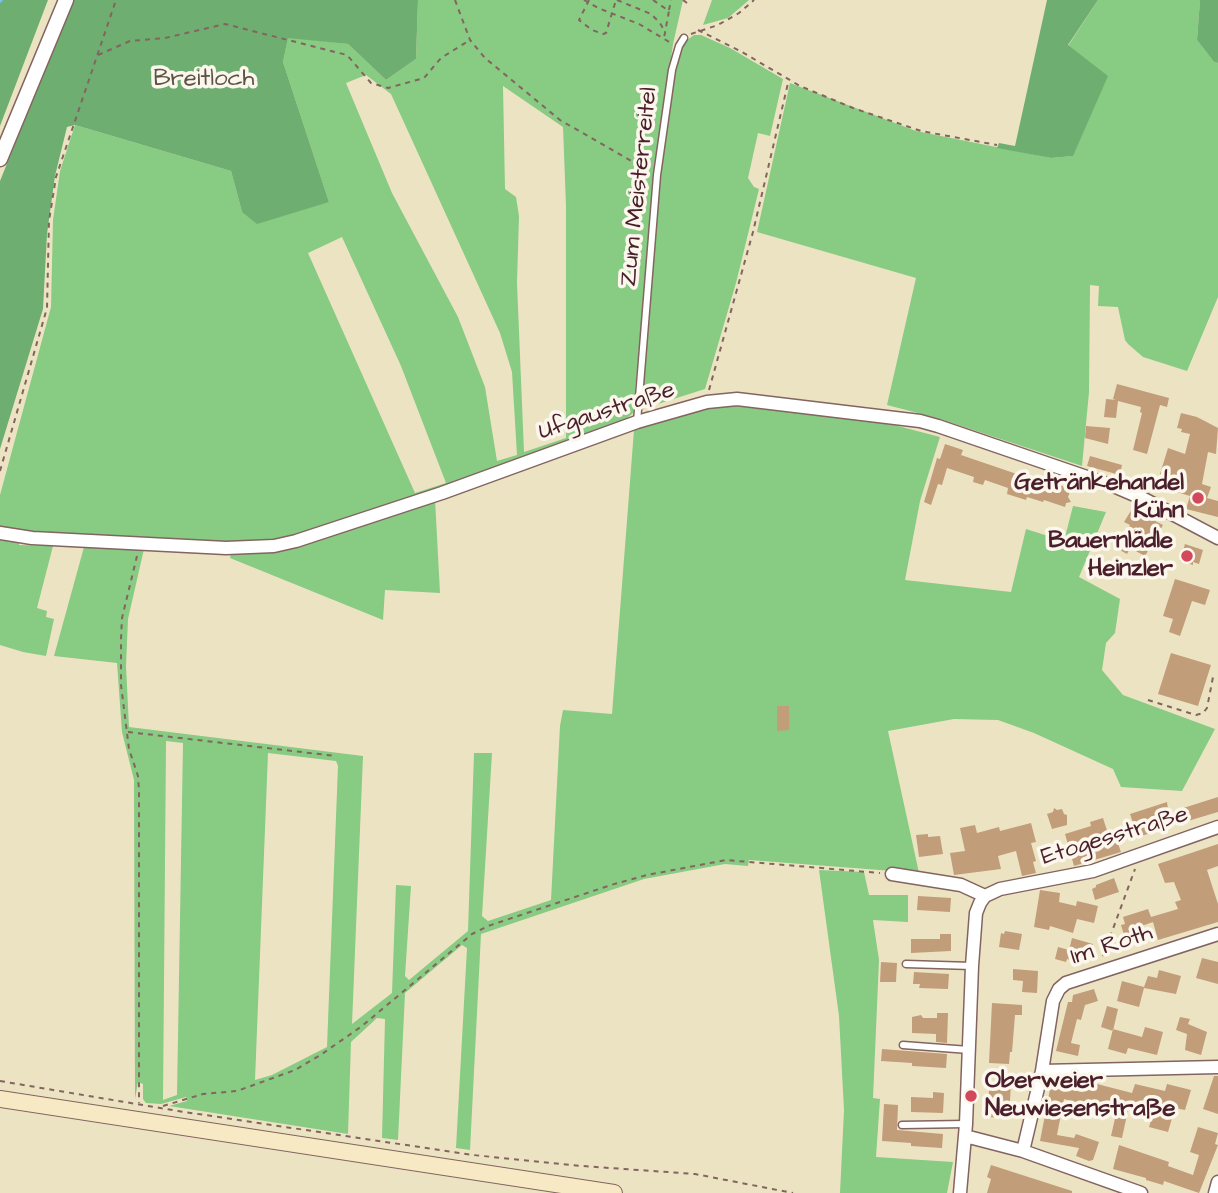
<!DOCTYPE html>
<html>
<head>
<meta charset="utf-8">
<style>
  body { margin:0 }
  canvas { display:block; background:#ece3c3 }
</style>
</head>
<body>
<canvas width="1218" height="1193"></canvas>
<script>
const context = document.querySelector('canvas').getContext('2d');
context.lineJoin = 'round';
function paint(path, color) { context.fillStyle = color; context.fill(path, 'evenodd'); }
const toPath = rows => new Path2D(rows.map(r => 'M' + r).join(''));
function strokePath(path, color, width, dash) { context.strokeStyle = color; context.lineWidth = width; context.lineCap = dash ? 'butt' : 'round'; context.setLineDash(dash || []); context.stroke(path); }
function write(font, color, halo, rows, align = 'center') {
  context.font = font + ' "Architects Daughter",sans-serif'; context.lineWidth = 7; context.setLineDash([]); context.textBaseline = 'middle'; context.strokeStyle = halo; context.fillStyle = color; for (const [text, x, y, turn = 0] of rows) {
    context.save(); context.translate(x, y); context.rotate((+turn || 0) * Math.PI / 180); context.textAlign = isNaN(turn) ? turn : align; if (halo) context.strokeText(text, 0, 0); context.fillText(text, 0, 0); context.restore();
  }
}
const green = toPath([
  [418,0,683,0,673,44,655,171,633,413,625,420,418,495,311,531,273,541,232,543,36,534,0,529,0,495,51,307,53,220,60,171,75,125,231,171,242,212,329,202,283,62,288,37,348,44,386,80,416,59],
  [366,75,391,94,500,333,512,372,517,455,497,461,485,387,458,317,392,193,346,83],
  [503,86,563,127,566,206,566,438,524,452,517,283,519,216,516,197,505,189],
  [342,237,401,366,446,483,415,493,308,253],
  [712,0,749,0,728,18,703,25],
  [1098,0,1200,0,1197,40,1214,62,1218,63,1218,297,1187,371,1143,357,1128,344,1125,340,1118,307,1098,306,1099,286,1090,285,1089,392,1082,466,937,418,887,405,916,278,757,232,790,83,916,131,1051,158,1072,156,1068,46],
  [694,35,701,35,730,48,783,79,770,136,758,133,748,178,754,187,759,189,736,283,705,389,642,409,640,406,649,326,660,176,672,86,680,49,683,43],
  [730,403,894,425,940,437,920,501,905,580,1011,592,1026,529,1064,541,1073,506,1106,512,1079,577,1120,599,1115,633,1106,643,1102,670,1123,695,1215,729,1182,791,1121,787,1113,769,1034,733,998,720,954,719,888,731,919,873,749,860,748,866,725,864,644,879,481,934,470,1150,456,1148,467,948,462,945,405,993,398,1140,382,1138,385,1019,377,1018,351,1042,348,1134,169,1106,187,1101,186,1097,161,1104,146,1103,143,1099,143,1084,138,1082,135,1099,134,780,122,732,117,663,54,656,84,547,144,549,128,619,126,666,129,727,363,756,352,1024,392,993,396,885,411,886,405,976,409,980,468,931,474,753,492,753,482,916,488,921,551,900,560,726,563,710,612,714,634,430,701,407],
  [166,741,183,743,177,1095,163,1100],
  [268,753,336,761,338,766,327,1047,272,1075,255,1080],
  [435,499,440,593,385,590,383,620,230,558,231,553],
  [0,537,19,541,19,545,53,546,37,608,47,611,46,617,54,619,46,656,23,652,0,645],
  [819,870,864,872,869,895,908,895,908,922,873,920,879,960,873,1098,880,1099,876,1157,953,1162,947,1193,840,1193,844,1110,839,1016]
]);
const forest = toPath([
  [0,0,48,0,0,126],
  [73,0,418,0,416,59,386,80,348,44,288,38,283,62,329,202,257,224,242,212,231,171,75,125,67,127,55,176,47,234,43,309,0,449,0,181],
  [1047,0,1098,0,1068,45,1108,76,1073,156,1051,158,997,148,999,143,1015,146],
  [1200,0,1218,0,1218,63,1214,62,1197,40]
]);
const stream = toPath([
  [0,1,1,0]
]);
const building = toPath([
  [1117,384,1169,398,1167,407,1160,405,1147,454,1133,450,1142,413,1140,412,1141,407,1118,401,1116,418,1104,417,1106,399,1116,400,1113,399],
  [1181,413,1197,417,1218,428,1216,454,1208,452,1202,484,1211,487,1207,498,1218,501,1218,517,1186,509,1190,496,1160,487,1164,475,1160,474,1168,448,1185,454,1190,434,1181,432,1182,429,1177,428],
  [1086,426,1110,428,1108,444,1085,438],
  [945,444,963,450,961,455,1049,485,1050,482,1071,489,1068,497,1071,502,1066,503,1065,507,1044,500,1043,502,1027,497,1026,500,1007,494,1008,488,985,480,983,485,973,482,974,477,947,468,942,485,938,484,931,505,924,502,937,458,940,459],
  [1090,456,1122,465,1120,475,1087,466],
  [1132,509,1163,525,1145,556,1130,548,1127,554,1118,549,1130,525,1124,522],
  [1185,544,1203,550,1199,564,1193,562,1193,565,1180,561],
  [1175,579,1210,590,1205,605,1192,601,1180,636,1169,632,1173,619,1163,616],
  [1171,653,1211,665,1198,706,1158,694],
  [777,706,789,706,789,730,777,731],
  [1218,797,1218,812,1181,823,1177,810],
  [1167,802,1169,816,1150,820,1154,832,1138,837,1130,814],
  [1054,808,1057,810,1062,809,1064,814,1067,815,1067,825,1052,829,1047,814,1053,812],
  [1103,818,1111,843,1117,841,1121,852,1074,866,1065,834,1091,826,1090,822],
  [1031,823,1036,842,1031,843,1036,861,1033,862,1036,873,1022,876,1016,851,998,856,1001,869,954,875,950,853,965,851,960,828,975,825,977,833,999,827,1000,831],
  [928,834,928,837,940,836,943,854,919,857,916,835],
  [1218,844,1218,866,1207,870,1218,904,1218,922,1158,940,1153,922,1136,928,1140,940,1121,946,1118,937,1124,935,1121,925,1125,924,1123,917,1148,909,1151,917,1178,909,1175,902,1181,900,1174,882,1165,883,1158,864],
  [1114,878,1119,892,1095,900,1092,889,1096,887,1096,885],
  [1040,890,1060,893,1059,902,1076,906,1077,901,1098,906,1094,923,1077,919,1073,933,1050,926,1049,930,1034,927],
  [918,896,951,898,950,912,917,910],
  [1005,931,1022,934,1019,950,999,947,1001,933,1004,934],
  [940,934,951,934,951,951,911,953,911,939,940,939],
  [1072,938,1093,944,1088,960,1084,959,1082,963,1067,959,1066,962,1055,959,1058,947,1069,950],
  [1202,958,1218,962,1218,984,1196,978],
  [881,962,897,963,896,982,880,982],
  [1013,969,1038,971,1037,993,1022,992,1023,981,1013,980],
  [1159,970,1181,976,1176,994,1144,988,1139,1007,1117,1001,1122,981,1144,987,1148,976,1157,978],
  [914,972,949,974,948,989,919,988,920,984,913,984],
  [1094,989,1098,1001,1085,1005,1081,1020,1077,1019,1071,1043,1080,1045,1078,1056,1056,1051,1068,1002,1072,1002,1073,995],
  [992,1003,1022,1005,1022,1015,1015,1015,1012,1052,1010,1052,1009,1064,989,1063],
  [1107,1006,1118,1009,1113,1031,1101,1027],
  [937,1013,948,1013,947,1043,936,1042,936,1034,912,1033,912,1017,921,1015,923,1018,937,1018],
  [1180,1017,1190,1019,1188,1024,1207,1032,1201,1055,1185,1050,1187,1034,1176,1030],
  [1145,1027,1163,1032,1157,1055,1128,1048,1126,1054,1108,1049,1113,1029,1142,1037],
  [882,1049,947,1054,946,1068,912,1066,912,1063,881,1061],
  [1214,1076,1218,1076,1218,1114,1203,1109],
  [990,1082,1011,1083,1009,1118,986,1117],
  [1051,1084,1095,1090,1097,1084,1132,1093,1135,1084,1165,1091,1167,1084,1191,1090,1185,1110,1175,1108,1168,1132,1149,1127,1155,1107,1130,1101,1122,1138,1111,1136,1116,1114,1064,1099,1057,1135,1074,1138,1076,1134,1099,1142,1093,1160,1089,1161,1076,1156,1079,1148,1040,1141],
  [933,1092,944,1093,943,1113,911,1112,911,1097,933,1098],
  [884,1104,898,1105,897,1130,943,1134,942,1148,911,1146,911,1143,882,1141],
  [1198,1127,1218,1133,1215,1144,1218,1145,1199,1193,1164,1181,1163,1185,1146,1180,1146,1178,1113,1169,1119,1145,1169,1162,1168,1166,1193,1175,1199,1155,1190,1152],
  [991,1165,1072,1191,1072,1193,987,1193,991,1179,987,1177]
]);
const path = toPath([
  [455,0,470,40,485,58,560,120,647,170],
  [584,0,598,8,639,24,671,43],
  [589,0,579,20,592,30,603,34,606,33,616,0],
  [617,0,651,14,660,23,665,32],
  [653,0,669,11,664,38],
  [683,0,691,6],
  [669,10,671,0],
  [698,30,742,52,800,86,853,108,921,131,997,145],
  [691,34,718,25,739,13,754,0],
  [98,55,130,41,165,38,225,24,347,55,371,83,388,88,424,78,441,58,470,40],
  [709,390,753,232,789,79],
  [0,471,47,308,49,221,56,177,116,0],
  [137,556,122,618,121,639,121,685,129,749,138,776,139,791,139,1103],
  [1148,700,1196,715,1203,713,1207,708,1213,677],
  [128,732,336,756],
  [1103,956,1135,869],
  [0,1081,178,1111,473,1155,582,1166,695,1174,793,1193],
  [163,1106,203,1094,237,1091,295,1070,322,1054,362,1026,472,934,488,926,611,885,647,875,726,860,880,873]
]);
const service = toPath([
  [637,422,657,175,672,70,679,46,684,38],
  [906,964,972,966],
  [903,1045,969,1050],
  [902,1125,966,1124]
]);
const minor = toPath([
  [0,533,32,538,226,548,274,546,296,541,442,493,637,422,707,402,737,399,920,421,938,426,1116,487,1144,499,1218,538],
  [892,874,961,885,985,896],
  [1042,1071,1218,1067],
  [965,1136,1023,1151,1141,1193],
  [1023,1151,1042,1071,1053,1001,1059,989,1066,983,1218,934],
  [960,1193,966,1124,972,966,976,913,980,903,985,896,1000,889,1093,871,1218,827],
  [1215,1193,1218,1182]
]);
const tertiary = toPath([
  [0,159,66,0]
]);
const secondary = toPath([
  [0,1099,614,1193]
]);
const markers = [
  [1198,498,7,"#d1495b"],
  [1187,556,7,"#d1495b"],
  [971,1096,7,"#d1495b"]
];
const parkNames = [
  ["Breitloch",204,80]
];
const streetNames = [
  ["Zum Meisterreitel",640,187,-84],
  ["Ufgaustraße",607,412,-18],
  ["Etogesstraße",1115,837,-17],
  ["Im Roth",1112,946,-18]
];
const poiNames = [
  ["Getränkehandel",1184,484],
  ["Kühn",1184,512],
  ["Bauernlädle",1173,542],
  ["Heinzler",1173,570],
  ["Oberweier",985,1082,"left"],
  ["Neuwiesenstraße",985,1110,"left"]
];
paint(green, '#88cb83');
paint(forest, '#6eaf71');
strokePath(stream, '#7dbdf1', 3.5);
paint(building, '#c29d79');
strokePath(service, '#836460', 9);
strokePath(minor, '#836460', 15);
strokePath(tertiary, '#836460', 17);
strokePath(secondary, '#836460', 18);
strokePath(path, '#836460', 2, [5, 5]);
strokePath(service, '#fff', 6);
strokePath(minor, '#fff', 12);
strokePath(tertiary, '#fff', 14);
strokePath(secondary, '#f7e9c3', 16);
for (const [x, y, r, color] of markers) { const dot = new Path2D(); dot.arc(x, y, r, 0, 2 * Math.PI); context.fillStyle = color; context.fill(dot); strokePath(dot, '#fbf7ec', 2.5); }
write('24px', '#5d5345', '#fbf7ec', parkNames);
write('24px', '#4a1f2b', '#fbf7ec', streetNames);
write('bold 24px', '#4a1f2b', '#fbf7ec', poiNames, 'right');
</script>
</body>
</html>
